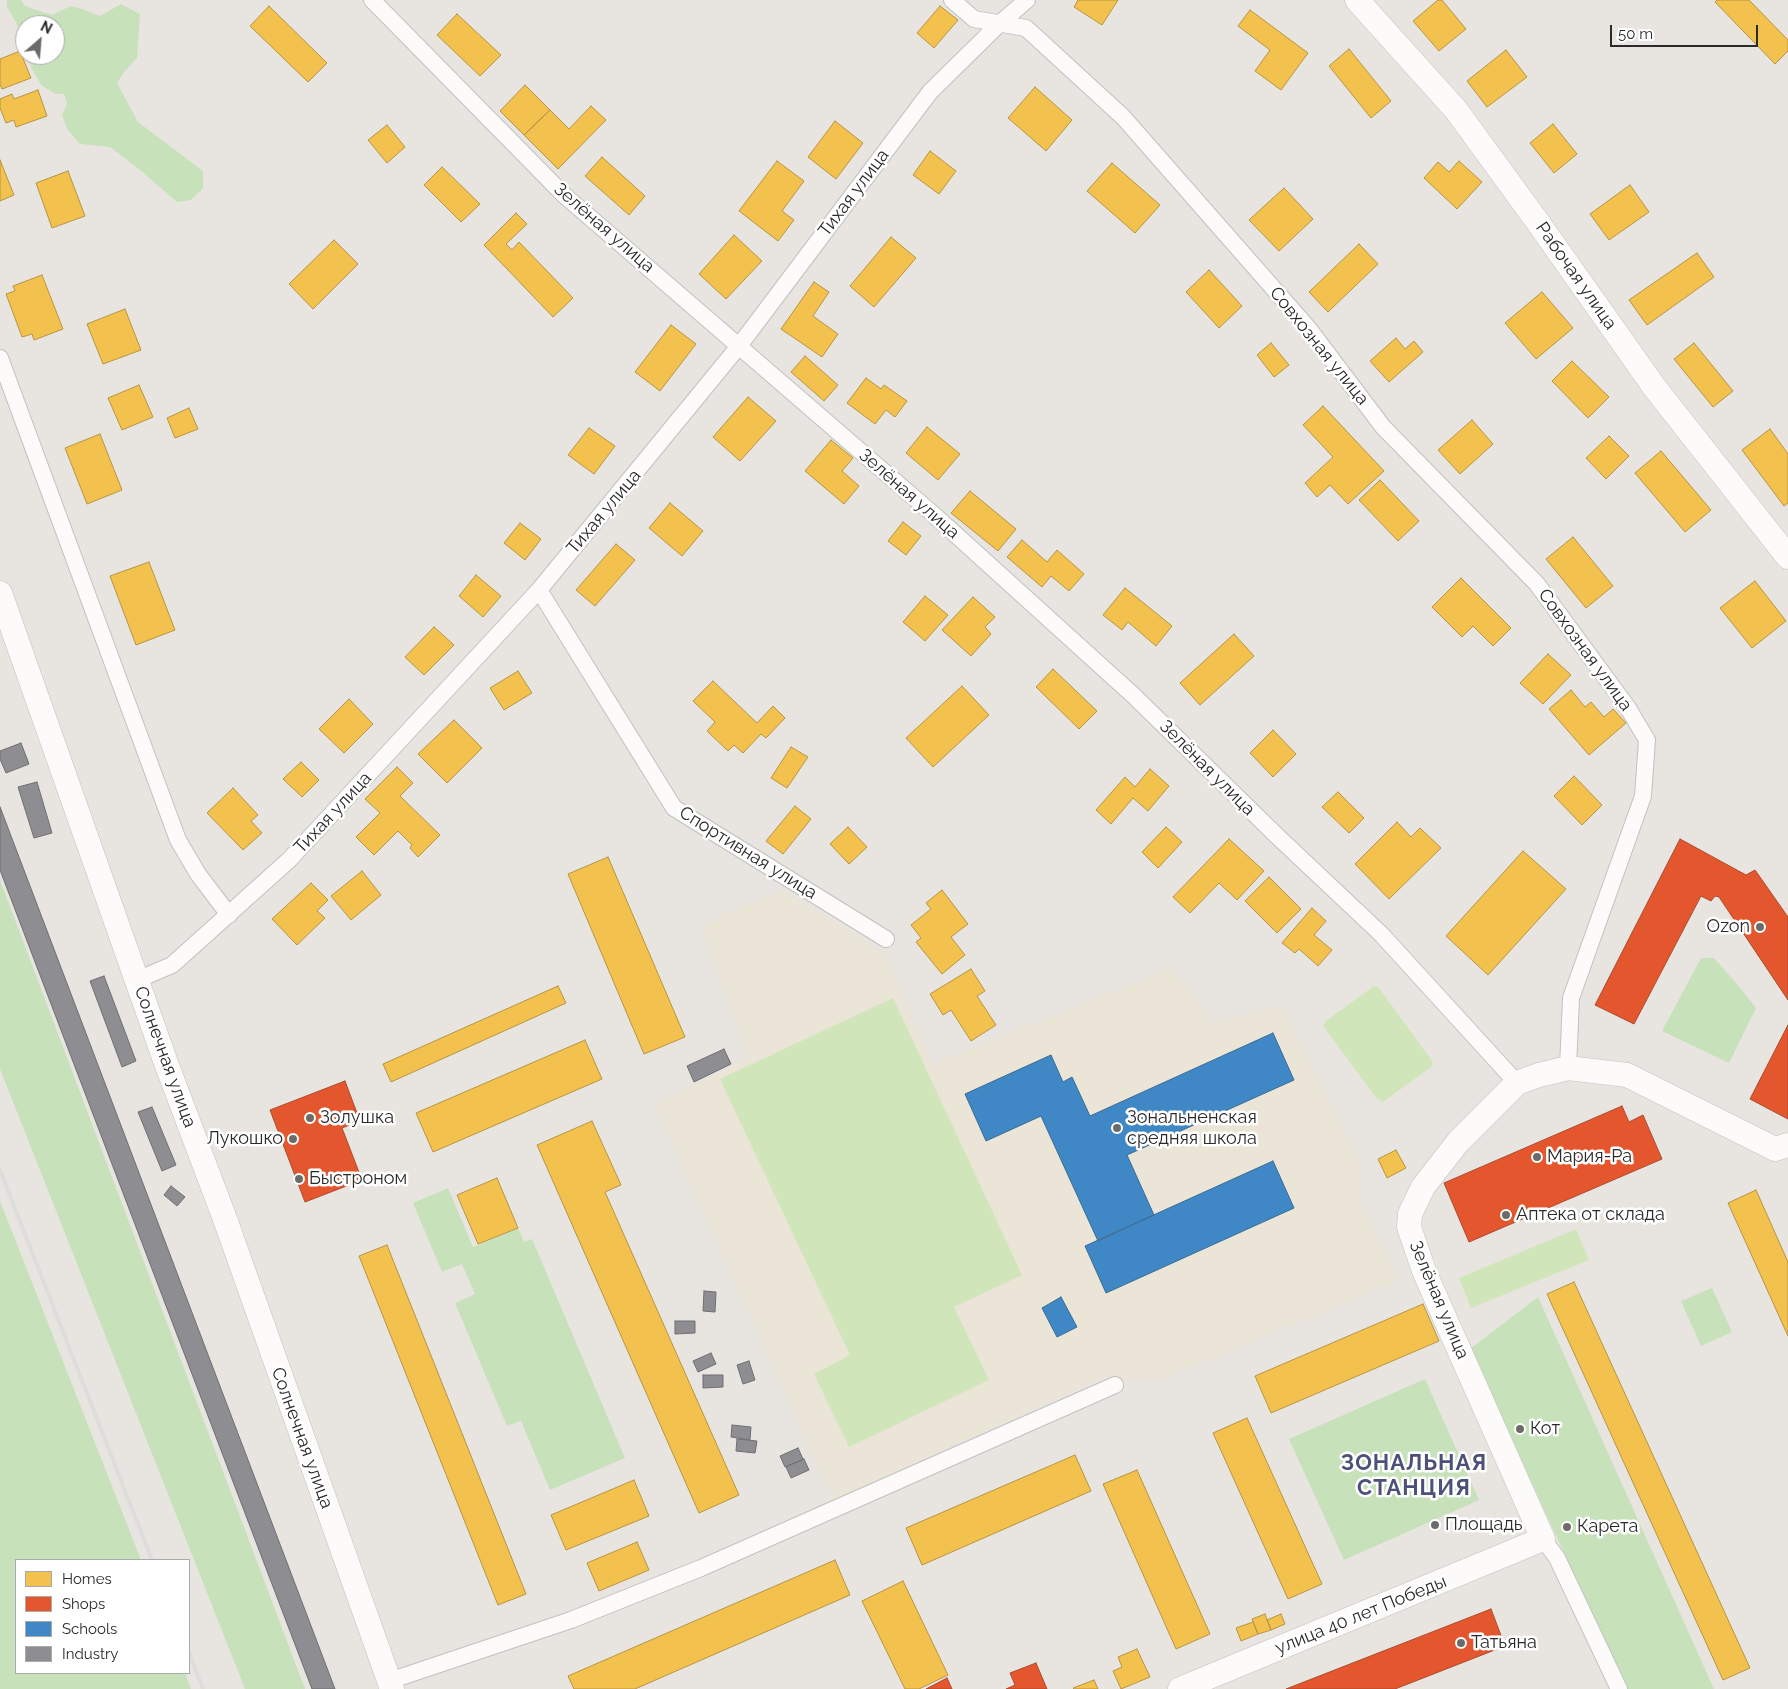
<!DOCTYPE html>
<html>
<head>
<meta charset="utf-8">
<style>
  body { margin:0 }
  #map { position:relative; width:1788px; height:1689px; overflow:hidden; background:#e8e5e0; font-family:Raleway,sans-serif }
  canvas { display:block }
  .legend { position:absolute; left:15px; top:1559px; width:175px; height:115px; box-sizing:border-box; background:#fff; border:1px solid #aaa; margin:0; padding:6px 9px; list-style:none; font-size:15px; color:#2a2a2a }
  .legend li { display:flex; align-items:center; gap:10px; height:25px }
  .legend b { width:25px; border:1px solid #aaa }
  .north { position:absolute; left:15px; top:15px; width:50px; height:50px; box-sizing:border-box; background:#fff; border:1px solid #aaa; border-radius:50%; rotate:27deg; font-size:14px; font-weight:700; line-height:20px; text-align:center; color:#2a2a2a }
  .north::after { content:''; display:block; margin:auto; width:18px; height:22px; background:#6c6b6a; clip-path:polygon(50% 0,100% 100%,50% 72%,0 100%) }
  .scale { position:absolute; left:1610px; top:25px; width:148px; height:22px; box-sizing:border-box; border:2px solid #2a2a2a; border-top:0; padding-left:6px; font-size:15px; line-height:18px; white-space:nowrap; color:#2a2a2a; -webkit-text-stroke:4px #fff; paint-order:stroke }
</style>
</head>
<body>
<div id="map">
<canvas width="1788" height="1689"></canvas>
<ul class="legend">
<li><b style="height:14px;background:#f2c14e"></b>Homes</li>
<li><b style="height:14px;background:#e4572e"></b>Shops</li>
<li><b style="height:14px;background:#3f88c5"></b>Schools</li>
<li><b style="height:14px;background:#8d8d92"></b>Industry</li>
</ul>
<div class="north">N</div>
<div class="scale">50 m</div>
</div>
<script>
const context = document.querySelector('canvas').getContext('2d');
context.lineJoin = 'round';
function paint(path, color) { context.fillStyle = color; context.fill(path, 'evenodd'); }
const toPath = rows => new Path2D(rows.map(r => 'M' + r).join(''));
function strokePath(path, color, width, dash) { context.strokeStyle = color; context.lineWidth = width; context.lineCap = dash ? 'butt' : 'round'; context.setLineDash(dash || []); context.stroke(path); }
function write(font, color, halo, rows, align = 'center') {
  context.font = font + ' Raleway,sans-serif'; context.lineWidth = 5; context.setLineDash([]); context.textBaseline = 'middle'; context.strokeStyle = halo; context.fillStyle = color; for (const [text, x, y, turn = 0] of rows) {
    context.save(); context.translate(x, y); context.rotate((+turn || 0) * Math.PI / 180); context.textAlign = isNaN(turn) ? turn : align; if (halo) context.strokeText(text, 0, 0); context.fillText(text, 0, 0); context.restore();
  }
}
const education = toPath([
  [782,890,884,953,933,1064,1171,968,1213,1023,1281,1005,1361,1166,1360,1204,1399,1281,1161,1380,1101,1378,834,1500,655,1104,749,1058,702,928,721,915]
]);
const green = toPath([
  [7,0,21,0,25,6,52,15,71,6,82,9,100,16,121,4,140,14,137,58,124,72,117,83,138,122,203,171,203,188,191,200,177,202,139,169,110,147,80,144,67,129,62,115,67,104,64,94,56,94,41,85,31,67,28,55,55,55,55,25,25,25,25,45,16,22,7,7],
  [0,880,305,1689,245,1689,0,1069],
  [1701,958,1714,958,1737,984,1756,1008,1729,1063,1662,1031],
  [448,1188,473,1247,518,1228,524,1242,532,1239,625,1458,550,1490,521,1421,507,1426,455,1303,475,1294,462,1264,442,1272,413,1203],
  [0,1201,141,1560,16,1560,16,1673,185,1673,191,1689,0,1689],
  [1712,1288,1732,1332,1701,1346,1681,1301],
  [1538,1297,1714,1689,1627,1689,1470,1349],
  [1425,1379,1479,1500,1344,1560,1289,1439]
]);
const pitch = toPath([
  [1374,986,1379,988,1433,1062,1431,1067,1383,1102,1377,1099,1323,1026,1326,1021],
  [893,998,1022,1275,954,1307,989,1380,849,1447,814,1374,850,1355,720,1079],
  [1576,1229,1589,1260,1471,1308,1459,1278]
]);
const homes = toPath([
  [1078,0,1118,0,1102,25,1074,7,1078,0],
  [1438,0,1442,0,1466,29,1439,51,1413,21,1438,0],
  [1717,0,1749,0,1788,40,1788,51,1775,64,1715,2,1717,0],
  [269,6,327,63,308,82,250,26,269,6],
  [940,6,958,20,934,48,917,33,940,6],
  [1250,10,1308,53,1281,90,1255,71,1270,50,1238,26,1250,10],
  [457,14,501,55,480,76,437,35,457,14],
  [1349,49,1391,101,1371,118,1329,66,1349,49],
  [1506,50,1527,77,1487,107,1467,81,1506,50],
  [20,51,31,78,2,89,0,84,0,59,20,51],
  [525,85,550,110,524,135,500,111,525,85],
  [1035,87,1072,120,1046,151,1008,118,1035,87],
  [38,90,47,116,16,127,14,120,6,123,0,108,0,99,12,94,14,99,38,90],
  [591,106,606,120,558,169,524,135,550,110,569,129,591,106],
  [835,121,863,143,836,179,808,157,835,121],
  [1553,124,1577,154,1554,173,1530,143,1553,124],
  [387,125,405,147,387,163,368,140,387,125],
  [930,151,956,171,939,194,913,175,930,151],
  [602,157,645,196,629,215,585,176,602,157],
  [0,160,14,195,0,201,0,160],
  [777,161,804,181,782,211,794,220,778,241,739,211,777,161],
  [1459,161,1482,182,1457,209,1424,178,1438,162,1449,172,1459,161],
  [1112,163,1160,205,1135,233,1087,191,1112,163],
  [442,167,480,204,461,222,424,185,442,167],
  [68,171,85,216,52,228,36,183,68,171],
  [1630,185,1649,212,1609,240,1590,214,1630,185],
  [1284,188,1313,219,1279,251,1249,220,1284,188],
  [516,213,527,224,506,244,512,250,519,242,573,298,553,317,484,245,516,213],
  [734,235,762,261,726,299,699,274,734,235],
  [891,237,916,258,874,307,850,286,891,237],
  [334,240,358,264,313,309,289,284,334,240],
  [1359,244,1378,264,1328,312,1309,292,1359,244],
  [1697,253,1714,277,1647,325,1629,300,1697,253],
  [1209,270,1242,306,1219,328,1186,292,1209,270],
  [42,275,63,329,34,340,32,334,22,337,6,294,15,291,13,286,42,275],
  [814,282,829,292,813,316,838,334,822,357,781,329,814,282],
  [1542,292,1573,328,1536,359,1505,323,1542,292],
  [125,309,141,350,103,364,87,324,125,309],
  [671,325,696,344,660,391,635,372,671,325],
  [1396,338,1405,349,1414,341,1423,352,1389,382,1370,361,1396,338],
  [1271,343,1289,365,1274,377,1257,355,1271,343],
  [1694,343,1733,391,1713,407,1674,359,1694,343],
  [805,356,838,385,824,401,791,372,805,356],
  [1572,361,1609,397,1588,418,1552,381,1572,361],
  [866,378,881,389,884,385,907,401,895,417,886,410,875,424,847,403,866,378],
  [139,385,153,417,122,430,108,398,139,385],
  [748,397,776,421,740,461,713,437,748,397],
  [1323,406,1384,471,1348,504,1330,485,1317,497,1305,483,1333,457,1303,425,1323,406],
  [189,408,198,429,175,438,167,418,189,408],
  [1472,420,1493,444,1460,474,1438,450,1472,420],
  [927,427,960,454,938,480,906,453,927,427],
  [589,428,615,446,594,474,568,455,589,428],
  [1770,429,1788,454,1788,503,1784,506,1742,450,1770,429],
  [100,434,122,490,87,504,65,448,100,434],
  [1609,436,1629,456,1606,479,1586,458,1609,436],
  [831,440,853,458,842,471,859,486,844,504,805,471,831,440],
  [1661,451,1711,510,1685,532,1635,473,1661,451],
  [1380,480,1419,521,1398,541,1359,500,1380,480],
  [970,491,1016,529,998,551,951,513,970,491],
  [670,503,703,531,682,556,649,528,670,503],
  [903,522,921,536,906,555,888,541,903,522],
  [520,523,541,539,525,560,504,543,520,523],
  [1573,537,1613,586,1586,608,1546,559,1573,537],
  [1022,540,1047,562,1057,550,1084,574,1069,591,1051,576,1042,587,1007,557,1022,540],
  [616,544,635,560,595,606,576,590,616,544],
  [149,562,175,630,136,645,110,576,149,562],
  [476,575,501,596,483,617,459,596,476,575],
  [1461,578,1511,628,1493,646,1473,626,1462,637,1432,607,1461,578],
  [1755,581,1786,621,1752,648,1720,608,1755,581],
  [1125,588,1172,626,1156,646,1128,622,1122,630,1103,615,1125,588],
  [925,596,948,615,925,641,903,622,925,596],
  [973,597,995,617,985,627,991,634,971,656,942,630,973,597],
  [434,627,454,645,424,675,405,657,434,627],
  [1234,634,1254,656,1200,705,1180,683,1234,634],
  [1548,654,1571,675,1543,704,1520,683,1548,654],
  [1053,669,1097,711,1079,729,1036,687,1053,669],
  [518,671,532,693,504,710,490,688,518,671],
  [713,681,757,723,773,706,785,718,766,738,761,734,743,753,734,745,728,751,707,731,715,722,693,701,713,681],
  [962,686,989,715,933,767,906,738,962,686],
  [1571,690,1585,707,1591,702,1604,717,1613,709,1626,723,1589,755,1549,709,1571,690],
  [349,699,373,724,344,753,319,729,349,699],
  [454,720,482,748,447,783,418,754,454,720],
  [1273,730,1296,754,1273,777,1250,753,1273,730],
  [791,747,808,757,787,788,771,778,791,747],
  [301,762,319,780,302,797,283,779,301,762],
  [397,767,413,783,400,796,440,835,418,857,410,848,412,845,398,831,374,855,356,837,380,813,365,799,397,767],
  [1150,769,1169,786,1148,811,1133,798,1111,824,1096,810,1125,777,1135,787,1150,769],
  [1574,776,1602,805,1582,825,1554,796,1574,776],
  [233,788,258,815,251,821,262,833,243,850,207,813,233,788],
  [1338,792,1364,818,1349,833,1322,807,1338,792],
  [795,806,811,819,783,854,766,841,795,806],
  [1397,822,1411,837,1420,828,1441,848,1389,899,1355,864,1397,822],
  [848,827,867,847,849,864,830,844,848,827],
  [1166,827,1182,842,1158,868,1142,852,1166,827],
  [1229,839,1264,871,1237,900,1219,883,1190,913,1173,897,1229,839],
  [1523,851,1566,889,1488,975,1446,936,1523,851],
  [608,857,685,1037,644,1054,568,874,608,857],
  [362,871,381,895,351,920,331,896,362,871],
  [1269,877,1301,909,1277,933,1245,901,1269,877],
  [311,883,328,900,317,911,325,918,297,945,272,919,311,883],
  [942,890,968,924,951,937,965,955,942,974,916,942,921,938,911,925,931,909,926,903,942,890],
  [1312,908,1326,921,1314,935,1332,950,1318,966,1299,949,1295,953,1282,943,1312,908],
  [971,969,985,991,977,996,996,1025,971,1041,951,1010,943,1015,930,994,971,969],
  [558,986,566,1003,391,1082,383,1064,558,986],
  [585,1040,602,1079,433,1152,416,1113,585,1040],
  [592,1121,621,1185,605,1192,739,1495,699,1513,537,1145,592,1121],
  [1396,1150,1406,1168,1387,1178,1378,1159,1396,1150],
  [497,1178,518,1228,478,1244,457,1195,497,1178],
  [1756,1190,1788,1262,1788,1336,1728,1203,1756,1190],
  [387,1245,526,1594,498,1605,359,1256,387,1245],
  [1574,1282,1750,1668,1723,1680,1547,1294,1574,1282],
  [1423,1304,1439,1341,1271,1413,1255,1376,1423,1304],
  [1247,1418,1322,1584,1288,1599,1213,1433,1247,1418],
  [1075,1455,1091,1491,922,1565,906,1528,1075,1455],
  [1137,1470,1210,1634,1176,1649,1103,1484,1137,1470],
  [634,1480,649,1516,566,1550,551,1515,634,1480],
  [637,1542,649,1570,599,1591,587,1563,637,1542],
  [835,1560,850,1595,635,1689,574,1689,568,1676,835,1560],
  [903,1581,948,1675,919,1689,905,1689,862,1601,903,1581],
  [1265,1614,1271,1630,1258,1634,1252,1619,1265,1614],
  [1281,1614,1285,1624,1271,1630,1267,1620,1281,1614],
  [1253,1622,1258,1634,1241,1641,1236,1628,1253,1622],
  [1137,1649,1150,1677,1121,1689,1113,1671,1122,1667,1118,1657,1137,1649],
  [1094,1680,1098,1689,1074,1689,1073,1688,1094,1680]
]);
const shops = toPath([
  [1680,839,1746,875,1755,870,1788,917,1788,1000,1719,897,1715,896,1711,901,1701,896,1634,1024,1595,1005,1680,839],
  [1788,1025,1788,1119,1750,1099,1788,1025],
  [345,1081,360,1121,342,1128,362,1180,305,1202,270,1110,345,1081],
  [1622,1106,1629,1122,1643,1115,1662,1159,1469,1242,1444,1183,1622,1106],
  [1491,1609,1505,1646,1395,1689,1286,1689,1491,1609],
  [1036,1663,1047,1689,1006,1689,1015,1685,1010,1673,1036,1663],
  [947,1678,952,1689,926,1689,947,1678]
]);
const schools = toPath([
  [1273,1033,1294,1080,1127,1155,1154,1215,1098,1241,1041,1116,986,1141,965,1094,1051,1055,1063,1082,1072,1077,1090,1116,1273,1033],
  [1273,1161,1294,1208,1106,1293,1085,1246,1273,1161],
  [1061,1297,1077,1327,1057,1337,1042,1308,1061,1297]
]);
const industry = toPath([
  [21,743,29,764,6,773,0,759,0,751,21,743],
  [37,782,52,833,34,838,18,787,37,782],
  [0,807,335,1689,312,1689,0,870,0,807],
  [104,976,136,1061,122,1067,90,981,104,976],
  [724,1049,731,1064,694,1082,687,1066,724,1049],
  [152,1107,176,1165,162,1171,138,1112,152,1107],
  [171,1186,185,1197,177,1206,164,1195,171,1186],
  [704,1291,716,1292,715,1312,703,1311,704,1291],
  [675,1321,695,1321,695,1333,675,1334,675,1321],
  [711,1353,716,1364,698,1372,693,1361,711,1353],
  [749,1361,755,1380,743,1384,737,1365,749,1361],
  [703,1375,723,1375,723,1387,703,1388,703,1375],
  [732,1425,751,1427,750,1440,731,1437,732,1425],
  [737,1439,757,1441,755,1453,736,1451,737,1439],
  [798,1448,803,1459,785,1467,780,1456,798,1448],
  [804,1459,809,1470,791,1478,786,1467,804,1459]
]);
const street = toPath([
  [372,0,564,195,933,514,1134,696,1276,835,1381,934,1517,1083],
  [952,0,974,19,1026,28,1123,117,1309,329,1383,427,1537,584,1628,708,1647,740,1643,796,1571,998,1568,1068],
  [0,358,178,840,198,874,229,915],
  [539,590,674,808,886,939],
  [137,980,172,965,289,860,539,590,739,346,930,92,999,24,1027,0],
  [1543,1539,1557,1558,1619,1689],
  [389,1681,571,1620,701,1568,1115,1385]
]);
const secondary = toPath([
  [1357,0,1456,110,1537,221,1655,388,1788,557],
  [0,593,166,1063,225,1219,392,1689],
  [1180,1689,1543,1539,1424,1271,1409,1227,1410,1214,1423,1187,1458,1142,1517,1083,1539,1075,1568,1068,1627,1075,1775,1149,1788,1145]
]);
const rail = toPath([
  [0,1170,152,1560],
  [189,1653,203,1689]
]);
const markers = [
  [1760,927,5,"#6c6b6a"],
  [310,1118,5,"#6c6b6a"],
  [1117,1128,5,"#6c6b6a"],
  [293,1139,5,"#6c6b6a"],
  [1537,1157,5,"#6c6b6a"],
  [299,1179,5,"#6c6b6a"],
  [1506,1215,5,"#6c6b6a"],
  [1520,1429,5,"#6c6b6a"],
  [1435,1525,5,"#6c6b6a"],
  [1567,1527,5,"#6c6b6a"],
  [1461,1643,5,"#6c6b6a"]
];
const streetNames = [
  ["Тихая улица",854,193,-53],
  ["Зелёная улица",604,228,41],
  ["Рабочая улица",1576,276,55],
  ["Совхозная улица",1319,346,51],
  ["Зелёная улица",909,494,41],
  ["Тихая улица",604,512,-50],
  ["Совхозная улица",1585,650,54],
  ["Зелёная улица",1207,768,45],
  ["Тихая улица",333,813,-47],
  ["Спортивная улица",748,853,32],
  ["Солнечная улица",165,1057,70],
  ["Зелёная улица",1439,1300,67],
  ["Солнечная улица",302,1438,70],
  ["улица 40 лет Победы",1361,1615,-22]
];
const poiNames = [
  ["Ozon",1750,927,"right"],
  ["Золушка",320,1118],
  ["Зональненская",1127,1118],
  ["средняя школа",1127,1139],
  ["Лукошко",283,1139,"right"],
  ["Мария-Ра",1547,1157],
  ["Быстроном",309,1179],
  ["Аптека от склада",1516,1215],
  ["Кот",1530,1429],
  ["Площадь",1445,1525],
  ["Карета",1577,1527],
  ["Татьяна",1471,1643]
];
const districtNames = [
  ["ЗОНАЛЬНАЯ",1414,1463],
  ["СТАНЦИЯ",1414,1488]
];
paint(education, '#eae5d6');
paint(green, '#c7e1bb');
paint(pitch, '#d0e5b9');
paint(homes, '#f2c14e');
strokePath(homes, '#b69443', 1);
paint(shops, '#e4572e');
strokePath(shops, '#ac4a2d', 1);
paint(schools, '#3f88c5');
strokePath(schools, '#396c96', 1);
paint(industry, '#8d8d92');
strokePath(industry, '#6f6f73', 1);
strokePath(street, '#c1c1c1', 18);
strokePath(secondary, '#c1c1c1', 25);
strokePath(street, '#fcfbfa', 16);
strokePath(secondary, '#fcfbfa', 24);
strokePath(rail, '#deddde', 4);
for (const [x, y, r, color] of markers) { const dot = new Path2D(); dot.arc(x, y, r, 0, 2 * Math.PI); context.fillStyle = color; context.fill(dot); strokePath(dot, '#fff', 2); }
write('18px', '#2a2a2a', '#fff', streetNames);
write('18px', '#2a2a2a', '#fff', poiNames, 'left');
context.letterSpacing = '1px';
write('bold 22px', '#4d5078', '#fff', districtNames);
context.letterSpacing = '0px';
</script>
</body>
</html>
